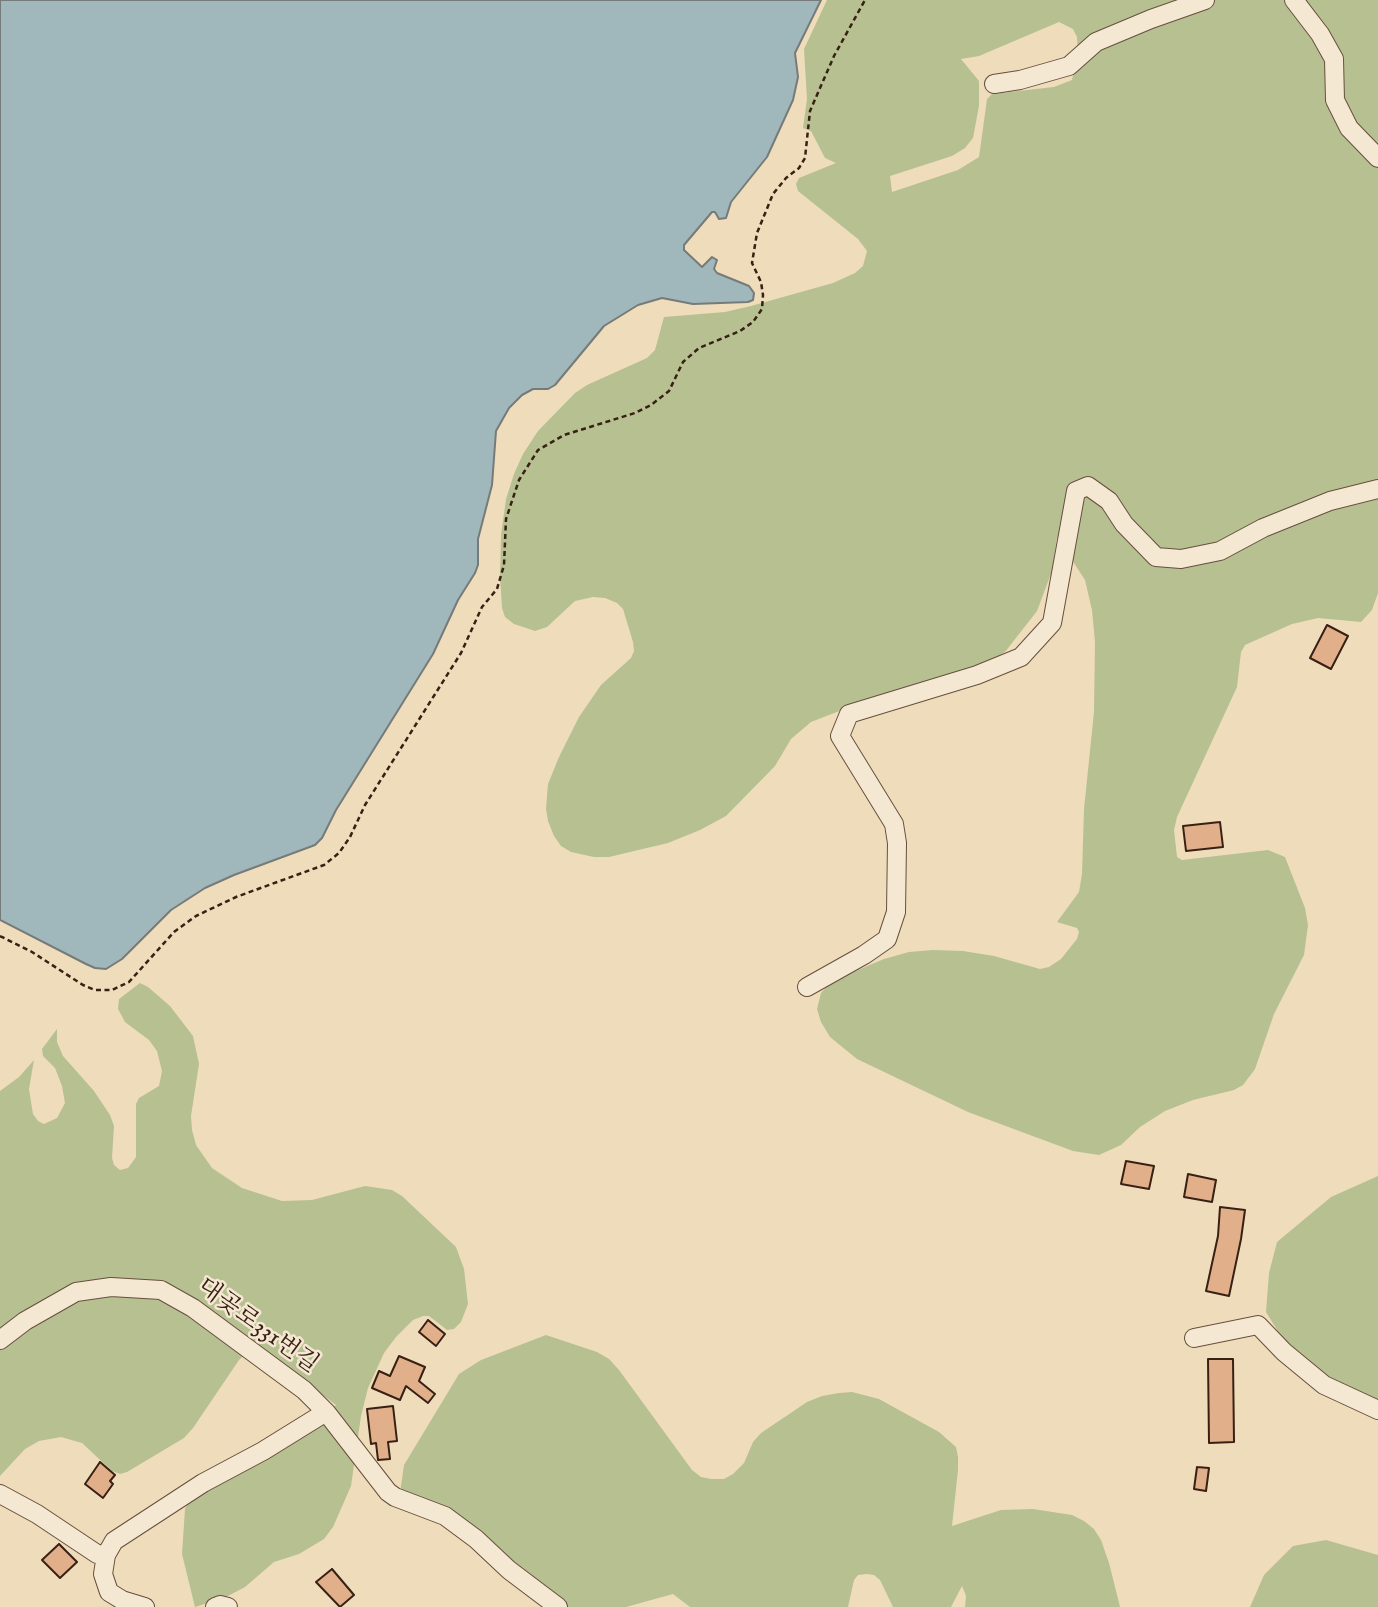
<!DOCTYPE html>
<html>
<head>
<meta charset="utf-8">
<style>
  body { margin:0 }
  canvas { display:block; background:#efdcba }
</style>
</head>
<body>
<canvas width="1378" height="1607"></canvas>
<script>
const context = document.querySelector('canvas').getContext('2d');
context.lineJoin = 'round';
function paint(path, color) { context.fillStyle = color; context.fill(path, 'evenodd'); }
const toPath = rows => new Path2D(rows.map(r => 'M' + r).join(''));
function strokePath(path, color, width, dash) { context.strokeStyle = color; context.lineWidth = width; context.lineCap = dash ? 'butt' : 'round'; context.setLineDash(dash || []); context.stroke(path); }
function write(font, color, halo, rows, align = 'center') {
  context.font = font + ' "IM FELL English","Noto Serif KR",serif'; context.lineWidth = 5; context.setLineDash([]); context.textBaseline = 'middle'; context.strokeStyle = halo; context.fillStyle = color; for (const [text, x, y, turn = 0] of rows) {
    context.save(); context.translate(x, y); context.rotate((+turn || 0) * Math.PI / 180); context.textAlign = isNaN(turn) ? turn : align; if (halo) context.strokeText(text, 0, 0); context.fillText(text, 0, 0); context.restore();
  }
}
const green = toPath([
  [827,0,1378,0,1378,593,1372,610,1361,622,1318,618,1292,624,1245,645,1241,652,1237,687,1177,817,1174,830,1177,857,1182,860,1268,850,1285,857,1305,908,1308,925,1304,955,1274,1014,1255,1069,1243,1085,1234,1090,1193,1100,1165,1111,1140,1127,1121,1145,1099,1155,1073,1151,968,1112,857,1059,830,1037,821,1022,817,1009,821,993,832,981,884,959,909,952,933,950,963,951,994,956,1040,969,1049,967,1061,959,1077,939,1079,932,1077,928,1057,922,1079,892,1082,874,1084,809,1094,712,1095,642,1092,610,1085,580,1057,537,1052,571,1037,611,1005,652,989,662,950,676,878,696,811,722,791,739,775,766,726,816,700,830,668,843,609,857,594,857,571,852,561,846,554,836,548,821,546,809,548,784,559,757,579,717,601,685,631,658,634,651,633,642,623,609,617,603,605,598,593,597,575,601,547,627,535,631,514,624,505,617,502,608,500,575,501,535,506,499,514,474,523,454,538,431,575,393,587,385,647,358,655,350,664,317,725,312,751,306,833,283,855,273,863,266,867,251,858,239,798,191,796,184,799,178,836,163,825,158,811,131,803,128,807,99,804,49],
  [1059,22,1073,29,1077,37,1078,53,1072,80,1054,87,992,94,987,99,979,157,958,170,892,192,890,176,952,156,965,148,973,138,979,106,979,81,961,59,979,56],
  [140,983,148,987,170,1006,193,1036,199,1064,191,1116,192,1130,196,1145,212,1168,242,1188,282,1201,312,1200,365,1186,392,1190,402,1196,456,1247,464,1269,468,1304,461,1322,454,1329,447,1330,429,1316,423,1316,413,1320,396,1337,384,1353,368,1388,361,1416,351,1486,333,1527,324,1539,299,1554,274,1562,245,1587,226,1597,195,1607,182,1554,185,1509,190,1499,323,1419,336,1405,255,1344,239,1360,193,1428,184,1438,127,1472,120,1474,112,1471,82,1443,61,1437,39,1441,25,1449,0,1476,0,1091,19,1077,34,1060,29,1089,33,1114,38,1121,44,1124,57,1118,65,1103,62,1086,55,1068,43,1056,42,1049,57,1029,57,1042,63,1056,94,1091,110,1115,114,1126,112,1158,114,1165,120,1170,128,1168,136,1157,136,1104,139,1098,159,1086,162,1071,157,1051,149,1040,125,1022,118,1009,119,999],
  [1378,1176,1378,1404,1310,1369,1287,1346,1266,1312,1269,1273,1277,1242,1331,1197],
  [546,1335,597,1352,609,1359,619,1370,692,1470,701,1477,711,1479,724,1479,733,1474,744,1463,753,1442,761,1433,807,1402,822,1396,839,1393,852,1392,879,1399,939,1432,956,1447,958,1457,958,1470,952,1526,1001,1510,1033,1509,1072,1515,1084,1521,1094,1529,1101,1540,1109,1563,1120,1607,965,1607,966,1596,962,1586,951,1607,893,1607,880,1580,874,1575,867,1574,858,1575,854,1580,848,1607,690,1607,673,1594,626,1607,567,1607,400,1493,404,1465,459,1374,481,1360],
  [1326,1540,1378,1555,1378,1607,1250,1607,1264,1575,1293,1546]
]);
const water = toPath([
  [0,0,821,0,795,53,798,77,793,100,767,157,731,202,726,218,719,219,715,212,712,212,684,245,684,250,702,267,712,257,717,260,714,269,717,273,749,286,754,293,753,300,748,302,693,304,662,298,638,305,604,326,555,385,548,389,533,389,522,395,509,408,496,431,492,485,478,539,478,565,475,573,458,600,433,654,336,810,322,838,315,845,234,875,205,888,171,910,122,959,106,969,95,968,86,964,0,920,0,0]
]);
const building = toPath([
  [1327,625,1348,636,1331,669,1310,658,1327,625],
  [1220,822,1223,847,1186,851,1183,826,1220,822],
  [1126,1161,1154,1166,1149,1189,1121,1184,1126,1161],
  [1188,1174,1216,1180,1212,1202,1184,1197,1188,1174],
  [1220,1207,1245,1210,1241,1239,1229,1296,1206,1291,1218,1236,1220,1207],
  [428,1320,445,1334,436,1346,419,1332,428,1320],
  [399,1356,425,1367,419,1381,435,1394,428,1403,406,1386,400,1400,372,1388,379,1371,390,1376,399,1356],
  [1208,1359,1233,1359,1234,1442,1209,1443,1208,1359],
  [393,1406,397,1441,388,1442,390,1459,378,1460,376,1443,371,1444,367,1409,393,1406],
  [100,1462,115,1475,110,1481,113,1484,103,1498,85,1484,100,1462],
  [1197,1467,1209,1468,1206,1491,1194,1489,1197,1467],
  [59,1544,77,1562,60,1578,42,1560,59,1544],
  [332,1569,354,1595,340,1607,316,1582,332,1569]
]);
const path = toPath([
  [0,936,32,952,83,985,95,990,112,990,129,982,174,932,196,916,236,897,324,865,339,853,350,837,365,805,461,653,482,607,497,589,504,565,506,519,519,480,538,450,564,435,635,413,651,405,669,391,683,362,699,348,740,331,753,322,762,309,763,295,761,282,752,263,757,233,773,194,786,178,799,168,805,158,810,111,834,56,865,0]
]);
const minor = toPath([
  [1294,0,1320,34,1334,59,1335,100,1349,128,1378,158],
  [994,84,1020,80,1069,66,1096,42,1151,19,1205,0],
  [807,987,864,955,887,939,896,912,897,843,894,824,840,736,849,714,977,675,1021,657,1052,623,1076,491,1088,486,1109,501,1124,524,1156,557,1181,559,1220,551,1263,528,1330,501,1378,489],
  [1194,1338,1258,1325,1284,1352,1324,1385,1378,1410],
  [0,1340,25,1321,76,1292,111,1287,161,1290,193,1308,304,1390,326,1412,388,1492,395,1497,445,1516,476,1539,509,1570,558,1607],
  [0,1494,37,1514,97,1554,106,1555],
  [145,1607,122,1600,109,1592,103,1574,106,1555,114,1541,203,1483,263,1451,326,1412],
  [215,1607,220,1605,228,1607]
]);
const streetNames = [
  ["대곶로331번길",257,1327,36]
];
paint(green, '#b7c091');
paint(water, '#a0b8bb');
strokePath(water, '#767b79', 2);
paint(building, '#e1b08a');
strokePath(building, '#382015', 2);
strokePath(minor, '#664f3e', 20);
strokePath(path, '#382015', 2.5, [5, 3.5]);
strokePath(minor, '#f5e8d2', 18);
write('24px', '#382015', '#f5e8d2', streetNames);
</script>
</body>
</html>
